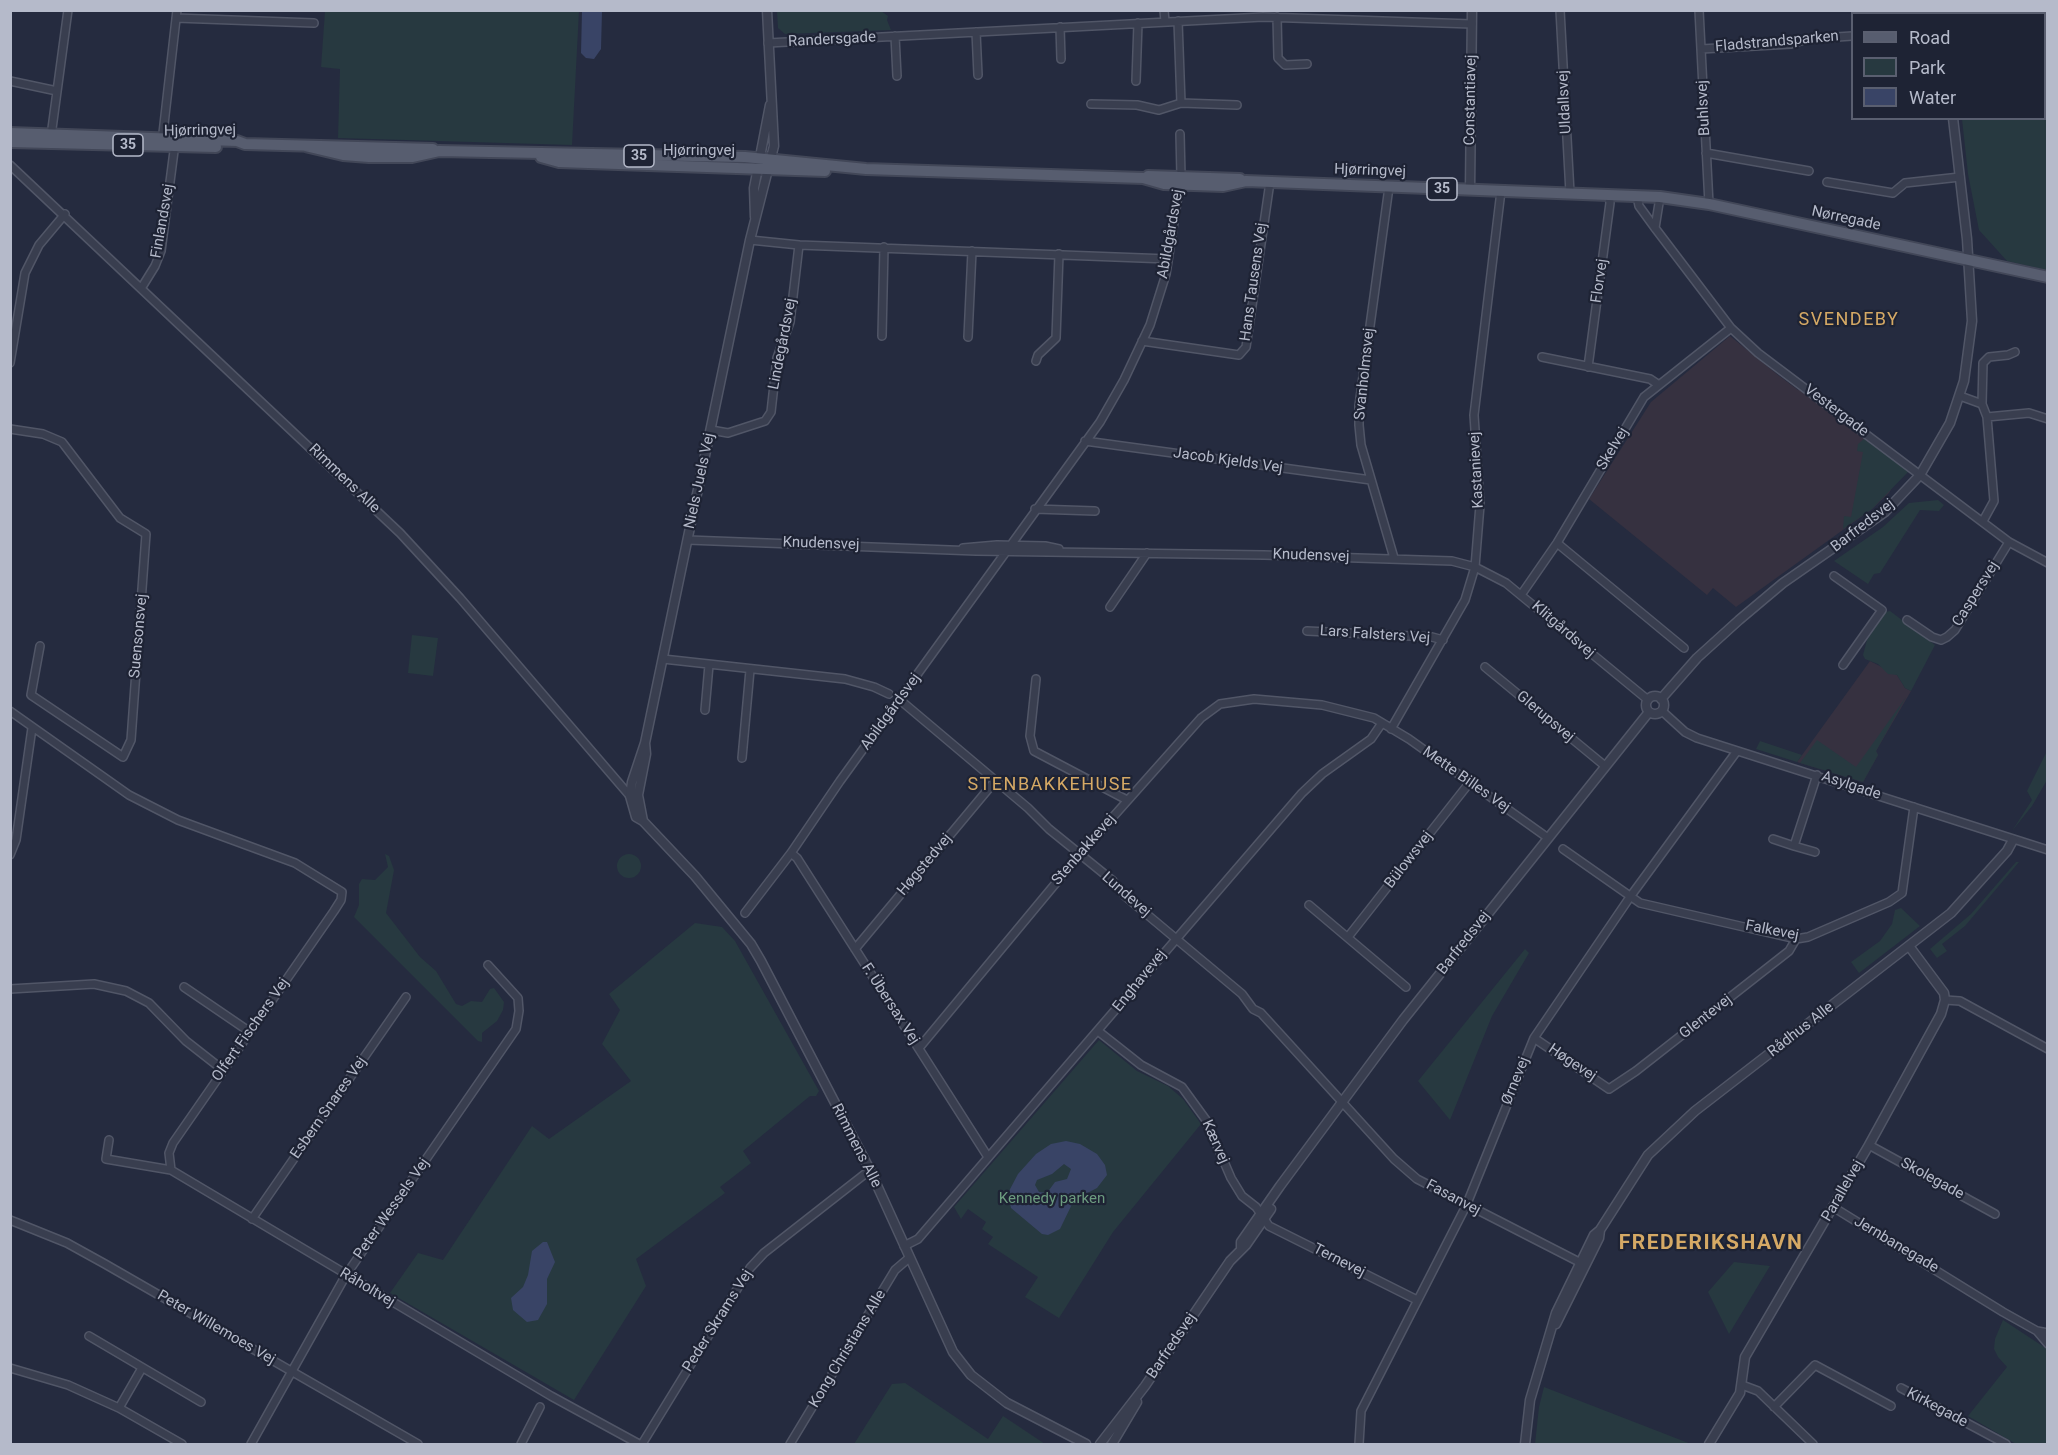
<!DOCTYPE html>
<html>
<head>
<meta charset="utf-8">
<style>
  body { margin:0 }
  #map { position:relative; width:2058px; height:1455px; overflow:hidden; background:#252b3f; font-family:Roboto,sans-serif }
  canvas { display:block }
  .frame { position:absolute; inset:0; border:12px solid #b5baca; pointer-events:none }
  .legend { position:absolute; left:1851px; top:12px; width:195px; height:108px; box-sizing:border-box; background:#1e2334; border:2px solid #5a5f70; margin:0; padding:8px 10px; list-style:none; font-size:18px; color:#b5baca }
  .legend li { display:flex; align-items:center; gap:12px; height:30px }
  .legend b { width:30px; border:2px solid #5a5f70 }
</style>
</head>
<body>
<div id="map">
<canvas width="2058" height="1455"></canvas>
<div class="frame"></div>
<ul class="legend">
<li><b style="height:8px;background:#575d6f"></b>Road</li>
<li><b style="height:16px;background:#273940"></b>Park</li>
<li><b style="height:16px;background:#394466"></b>Water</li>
</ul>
</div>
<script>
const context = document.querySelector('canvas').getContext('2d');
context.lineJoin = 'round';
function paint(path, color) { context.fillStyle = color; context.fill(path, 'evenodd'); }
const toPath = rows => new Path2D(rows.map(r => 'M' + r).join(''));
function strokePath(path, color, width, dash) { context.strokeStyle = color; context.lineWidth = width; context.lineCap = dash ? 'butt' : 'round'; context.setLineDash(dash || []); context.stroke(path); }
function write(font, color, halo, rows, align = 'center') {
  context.font = font + ' Roboto,sans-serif'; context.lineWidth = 4.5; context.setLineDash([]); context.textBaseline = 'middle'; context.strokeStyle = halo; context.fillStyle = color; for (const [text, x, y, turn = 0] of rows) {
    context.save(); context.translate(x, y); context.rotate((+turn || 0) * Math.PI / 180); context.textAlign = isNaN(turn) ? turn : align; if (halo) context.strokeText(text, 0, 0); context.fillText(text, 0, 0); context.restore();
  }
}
const medical = toPath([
  [1730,336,1778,375,1798,390,1803,390,1863,436,1864,439,1904,467,1889,493,1872,509,1736,607,1713,588,1707,595,1589,499,1651,402],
  [1870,661,1897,675,1905,688,1911,691,1876,751,1878,755,1863,782,1797,762]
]);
const green = toPath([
  [325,11,579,11,572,145,338,138,340,69,321,67],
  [777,11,881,11,888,16,887,20,891,30,785,34,778,28],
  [1952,11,2047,11,2047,270,2007,261,1979,230,1968,174,1962,119,2044,118,2044,14,1952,14],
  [1864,439,1909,471,1872,509,1843,529,1844,516,1851,517,1863,452,1857,451,1858,444],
  [1938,500,1944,505,1939,511,1920,510,1880,573,1874,574,1868,584,1834,561,1883,527,1909,503],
  [1890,611,1935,645,1911,691,1905,688,1897,675,1888,674,1878,664,1865,659,1863,655,1867,640,1885,612],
  [412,635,438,638,433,676,408,673],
  [1906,697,1876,751,1878,755,1863,782,1800,763,1817,740,1856,767],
  [1760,741,1802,755,1797,762,1756,749],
  [2047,751,2047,780,2032,806,2012,831,2032,800,2027,791],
  [385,854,389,856,394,870,386,913,420,957,436,971,456,1004,462,1006,471,1001,482,1002,490,989,494,988,504,1002,503,1010,497,1021,482,1033,482,1042,478,1041,354,917,359,905,359,884,362,879,375,880,388,867],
  '617 866a12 12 0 1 1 24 0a12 12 0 1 1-24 0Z',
  [2016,862,2019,862,1965,926,1942,944,1947,951,1937,958,1930,949,1971,914],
  [1901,908,1920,926,1859,973,1851,962,1880,941,1892,924,1895,910],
  [695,923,722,927,735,941,819,1091,816,1096,810,1096,743,1151,751,1163,720,1187,725,1193,636,1259,646,1286,574,1400,390,1293,418,1253,443,1260,532,1126,549,1139,631,1081,602,1044,620,1010,609,994],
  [1525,949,1529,953,1492,1016,1450,1120,1418,1081],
  [1099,1040,1137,1071,1168,1086,1183,1099,1201,1124,1113,1232,1059,1318,1025,1297,1038,1277,988,1244,993,1237,982,1229,986,1222,968,1209,961,1219,954,1207],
  [1734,1262,1770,1266,1729,1334,1708,1292],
  [2003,1320,2047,1349,2047,1444,2016,1444,1968,1416,2007,1367,1998,1357,1994,1349,1995,1339],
  [905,1383,988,1439,1003,1416,1045,1444,854,1444,892,1384],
  [1544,1387,1691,1444,1535,1444,1539,1407]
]);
const water = toPath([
  [582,11,602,11,601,49,594,59,586,58,581,53],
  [1066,1141,1080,1144,1097,1154,1105,1165,1107,1175,1097,1188,1074,1200,1060,1229,1048,1235,1042,1234,1011,1208,1008,1193,1018,1174,1036,1154,1051,1144],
  [1064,1164,1071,1169,1067,1179,1055,1182,1047,1193,1039,1192,1035,1185,1037,1180,1052,1174],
  [543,1242,547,1242,555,1262,547,1279,547,1304,538,1320,527,1322,513,1310,511,1298,523,1287,528,1275,532,1251]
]);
const minor = toPath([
  [1164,10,1165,22],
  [1560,10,1570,193],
  [1699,10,1709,204],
  [1277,17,1278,58,1285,65,1307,64],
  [176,18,314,23],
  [1178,21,1181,103],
  [1060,27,1061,59],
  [976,32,978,75],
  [895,36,897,76],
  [768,43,1263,17,1472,24],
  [1701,49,1791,44,1807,39,1852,36],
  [10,81,57,91],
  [1136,81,1138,23],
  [1091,104,1137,105,1159,110,1181,103,1237,105],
  [51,136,68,10],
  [162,142,177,10],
  [1706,153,1809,171],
  [10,165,400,533,460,598,630,796],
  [1827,182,1893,193,1905,183,1960,177],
  [1389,187,1359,406,1359,425,1361,445,1394,558],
  [1637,196,1639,206,1655,228,1731,328,1758,353,2009,542,2048,563],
  [1655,228,1660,197],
  [750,240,799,245,1168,259],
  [142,287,155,266,161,251,174,151],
  [882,336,884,247],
  [968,337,972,251],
  [1142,341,1239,355,1246,347,1270,182],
  [1542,357,1650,379,1659,385],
  [1036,361,1038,355,1056,338,1059,254],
  [10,363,25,273,39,245,65,214],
  [1588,367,1610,203,1609,195],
  [1960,396,1982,404],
  [1987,417,2029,413,2048,419],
  [10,429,43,434,62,442,120,518,146,534,131,740,123,757,31,695,40,646],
  [711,430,728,433,765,421,771,412,777,358,790,322,799,245],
  [1085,441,1371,480],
  [1035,509,1095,511],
  [1983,521,1994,501,1987,417,1982,404,1983,363,1989,357,2008,355,2015,352],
  [688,540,976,551,1264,555,1452,561,1475,567,1506,583,1648,700],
  [1557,543,1684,648],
  [963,548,997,545,1045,546,1059,549],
  [1834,576,1882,610,1843,665],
  [1521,595,1557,543,1644,397,1731,328],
  [1110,607,1147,553],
  [1907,620,1932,637,1941,640,1947,637,1955,630,2009,542],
  [1307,631,1432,637,1443,640],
  [663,659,845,679,874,687,889,694],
  [1485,667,1605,766],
  [1036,679,1030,736,1034,751,1127,800],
  [900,700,1028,808,1049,829,1113,881,1125,896,1242,994,1253,1009,1261,1013,1394,1159,1417,1179,1583,1264],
  [705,710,709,665],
  [10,711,129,795,178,820,295,863,342,892,341,900,334,911,173,1143,169,1153,171,1170],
  [1662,711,1685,732,1697,738,2048,850],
  [1391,729,1465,600,1475,567,1480,505,1474,415,1501,191],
  [742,758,750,670],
  [1773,839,1794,846,1817,775],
  [1794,846,1815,852],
  [1563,849,1640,903,1796,939,1808,937,1889,902,1902,893,1914,807],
  [791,853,797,858,988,1157],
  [10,855,16,840,32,728],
  [1309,905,1406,987],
  [745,913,791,853,840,781,1100,422,1124,380,1150,325,1166,274,1181,176,1180,134],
  [1348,937,1470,782],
  [855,949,995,781],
  [184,987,250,1032],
  [10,989,94,984,126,991,149,1003,186,1041,223,1070],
  [1945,1000,1960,1001,2048,1049],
  [1098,1031,1141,1065,1182,1087,1206,1120,1231,1178,1242,1196,1256,1207,1269,1226,1417,1300],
  [1534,1038,1609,1089,1636,1071,1789,951,1796,939],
  [919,1048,1080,854,1201,718,1220,704,1254,699,1322,705,1374,718,1409,739,1548,838],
  [109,1140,106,1159,171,1170,551,1396,639,1444],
  [1869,1145,1995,1214],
  [1833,1207,2003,1312,2037,1331,2048,1333],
  [252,1219,406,997],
  [10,1220,67,1243,105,1264,418,1444],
  [904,1246,918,1239,1302,793,1322,774,1371,739,1382,723],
  [2037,1331,2048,1344],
  [89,1336,201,1402],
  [10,1368,68,1385,119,1408,182,1444],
  [1742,1385,1758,1391,1813,1444],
  [1901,1388,2006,1444],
  [1774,1407,1815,1365,1891,1406],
  [119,1408,142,1368],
  [251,1444,346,1275,516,1029,519,1011,518,998,488,965],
  [521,1444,540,1407],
  [642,1444,750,1268,764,1253,870,1170],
  [790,1444,895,1270,909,1258],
  [1359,1444,1361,1411,1466,1206,1534,1038,1630,897,1737,751]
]);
const tertiary = toPath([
  [1942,10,1943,14],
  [1470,190,1472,10],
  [755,217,754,188,770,105],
  '1646 705a9 9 0 1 1 18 0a9 9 0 1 1-18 0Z',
  [1661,699,1697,658,1739,620,1783,583,1885,512,1920,475,1950,423,1964,381,1972,321,1967,239,1953,118],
  [645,743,632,782,630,796,636,817,643,821,695,876,751,944,761,961,870,1170,953,1352,971,1375,1007,1403,1086,1444],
  [643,821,638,795,646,754,645,743,750,240,774,146,767,10],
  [1241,1247,1241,1242,1280,1186,1403,1020,1649,712],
  [1556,1324,1599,1238,1600,1230],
  [1100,1444,1145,1386,1230,1261,1246,1245,1271,1209],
  [1112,1444,1137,1402],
  [1525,1444,1530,1400,1556,1313,1594,1235,1600,1230,1648,1155,1695,1111,1951,913,2007,851,2013,840],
  [1709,1444,1740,1393,1745,1357,1869,1145,1941,1014,1945,1000,1944,993,1909,946]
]);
const primary = toPath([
  [10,133,237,141,245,144,433,149],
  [10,142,216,147],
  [305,146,343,155,369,157,412,157,439,151,745,157,866,169,1143,178,1164,184,1223,186,1246,181,1660,197,1709,204,2048,277],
  [541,157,559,162,825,171],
  [1148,176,1240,179]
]);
const shields = [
  [128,145,30],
  [639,156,30],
  [1442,189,30]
];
const shieldNames = [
  ["35",128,145],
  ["35",639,156],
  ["35",1442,189]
];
const streetNames = [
  ["Randersgade",832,40,-3],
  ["Fladstrandsparken",1777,42,-5],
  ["Constantiavej",1471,100,-89],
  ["Uldallsvej",1565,102,-93],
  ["Buhlsvej",1704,108,-93],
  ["Hjørringvej",200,131,-1],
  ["Hjørringvej",699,151],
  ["Hjørringvej",1370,171,2],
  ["Nørregade",1846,219,12],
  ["Finlandsvej",163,221,-80],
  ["Abildgårdsvej",1171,234,-80],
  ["Florvej",1600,281,-82],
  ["Hans Tausens Vej",1254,282,-82],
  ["Lindegårdsvej",783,344,-79],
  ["Svanholmsvej",1365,374,-84],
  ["Vestergade",1836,411,37],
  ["Skelvej",1613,449,-59],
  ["Jacob Kjelds Vej",1228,461,8],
  ["Kastanievej",1477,470,-93],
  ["Rimmens Alle",344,479,44],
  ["Niels Juels Vej",700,481,-78],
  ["Barfredsvej",1863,526,-38],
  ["Knudensvej",821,544,2],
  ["Knudensvej",1311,556,2],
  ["Caspersvej",1976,594,-58],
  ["Klitgårdsvej",1563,630,41],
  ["Lars Falsters Vej",1375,635,4],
  ["Suensonsvej",139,636,-85],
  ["Abildgårdsvej",891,712,-54],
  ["Glerupsvej",1545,717,40],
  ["Mette Billes Vej",1466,780,35],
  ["Asylgade",1851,786,18],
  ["Stenbakkevej",1084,850,-49],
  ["Bülowsvej",1409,860,-52],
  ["Høgstedvej",925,865,-50],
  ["Lundevej",1126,895,41],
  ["Falkevej",1772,931,11],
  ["Barfredsvej",1464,943,-52],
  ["Enghavevej",1140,981,-51],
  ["F. Übersax Vej",890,1004,57],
  ["Glentevej",1706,1017,-38],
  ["Olfert Fischers Vej",251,1030,-55],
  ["Rådhus Alle",1801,1030,-38],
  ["Høgevej",1572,1063,34],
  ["Ørnevej",1516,1081,-68],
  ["Esbern Snares Vej",329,1108,-55],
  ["Kærvej",1215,1142,66],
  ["Rimmens Alle",856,1146,63],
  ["Skolegade",1932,1179,29],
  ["Parallelvej",1843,1191,-60],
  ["Fasanvej",1453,1198,28],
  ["Peter Wessels Vej",392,1209,-55],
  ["Jernbanegade",1896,1245,31],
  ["Ternevej",1339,1261,27],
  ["Råholtvej",367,1288,31],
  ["Peder Skrams Vej",718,1321,-58],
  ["Peter Willemoes Vej",216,1328,30],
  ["Barfredsvej",1172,1346,-56],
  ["Kong Christians Alle",848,1349,-59],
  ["Kirkegade",1937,1408,28]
];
const parkNames = [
  ["Kennedy parken",1052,1199]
];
const quarterNames = [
  ["SVENDEBY",1849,320],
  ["STENBAKKEHUSE",1050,785]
];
const districtNames = [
  ["FREDERIKSHAVN",1711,1244]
];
paint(medical, '#363140');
paint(green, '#273940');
paint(water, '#394466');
strokePath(minor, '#515667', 10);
strokePath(tertiary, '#515667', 11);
strokePath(primary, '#424758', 14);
strokePath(minor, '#393e4f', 7);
strokePath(tertiary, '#393e4f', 8);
strokePath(primary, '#575d6f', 10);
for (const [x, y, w] of shields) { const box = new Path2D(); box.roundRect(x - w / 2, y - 11, w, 22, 4.5); context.fillStyle = '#1e2334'; context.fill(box); strokePath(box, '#b5baca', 1.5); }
write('bold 14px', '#b5baca', null, shieldNames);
write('15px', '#b5baca', '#1e2334', streetNames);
write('15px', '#6c9b7f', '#1e2334', parkNames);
context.letterSpacing = '1.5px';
write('18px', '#d5a965', '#1e2334', quarterNames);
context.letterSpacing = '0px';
context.letterSpacing = '1.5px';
write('bold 21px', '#d5a965', '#1e2334', districtNames);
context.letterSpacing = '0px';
</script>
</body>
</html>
